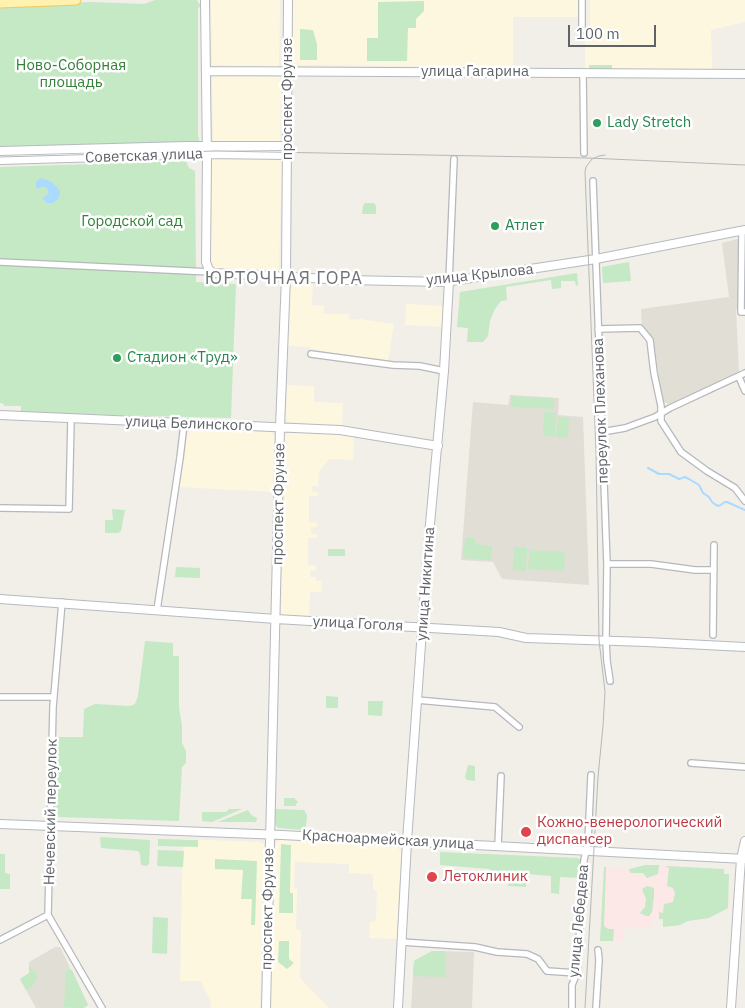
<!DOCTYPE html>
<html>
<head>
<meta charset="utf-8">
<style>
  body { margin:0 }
  #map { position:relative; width:745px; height:1008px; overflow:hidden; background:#f1efe8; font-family:"IBM Plex Sans",sans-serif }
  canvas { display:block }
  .scale { position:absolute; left:568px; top:25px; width:88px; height:22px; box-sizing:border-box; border:2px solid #5f6368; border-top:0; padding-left:6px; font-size:15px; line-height:18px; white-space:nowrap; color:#5f6368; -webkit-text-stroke:4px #fff; paint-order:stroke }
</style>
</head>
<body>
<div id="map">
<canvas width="745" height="1008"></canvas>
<div class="scale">100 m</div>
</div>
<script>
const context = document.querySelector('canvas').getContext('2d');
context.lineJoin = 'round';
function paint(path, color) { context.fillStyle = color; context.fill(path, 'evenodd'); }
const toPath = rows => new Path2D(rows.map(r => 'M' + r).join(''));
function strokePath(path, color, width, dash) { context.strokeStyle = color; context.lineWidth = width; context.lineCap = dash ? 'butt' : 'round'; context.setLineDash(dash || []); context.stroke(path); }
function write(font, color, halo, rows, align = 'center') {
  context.font = font + ' "IBM Plex Sans",sans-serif'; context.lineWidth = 5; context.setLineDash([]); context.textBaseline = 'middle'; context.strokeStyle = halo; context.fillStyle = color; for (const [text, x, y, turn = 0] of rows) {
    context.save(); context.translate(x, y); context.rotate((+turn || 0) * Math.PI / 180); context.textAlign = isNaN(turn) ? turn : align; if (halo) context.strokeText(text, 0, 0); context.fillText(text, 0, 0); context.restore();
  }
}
const commercial = toPath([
  [211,0,280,0,279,67,212,65],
  [293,0,578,0,579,17,513,17,513,67,296,65,293,62],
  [590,0,745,0,745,22,711,30,712,69,589,69,585,67,585,34,590,31],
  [214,75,280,77,281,81,280,143,213,143,212,81],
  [211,157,282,158,279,269,215,268,211,265],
  [297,282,313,283,312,305,324,306,324,314,349,314,349,320,361,319,394,324,388,362,312,349,309,347,288,346,290,287,292,283],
  [406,304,445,306,444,327,405,325],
  [287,385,314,386,314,402,343,403,342,427,288,422,286,419],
  [198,428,272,432,274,435,273,492,179,487,187,435,191,429],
  [288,432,354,435,353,460,330,459,319,471,318,486,312,486,312,492,318,492,318,496,309,496,309,522,317,523,317,527,311,527,311,534,317,534,317,538,308,538,308,565,316,566,316,571,310,571,310,577,316,577,316,581,322,581,321,592,310,592,309,618,281,615,285,436],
  [183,839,260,842,264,844,260,1008,211,1008,211,1003,201,981,180,981],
  [280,840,397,847,401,851,397,939,369,938,370,922,376,921,377,891,373,890,373,874,349,873,349,864,295,862,294,888,297,889,296,930,301,930,300,978,329,1008,270,1008,275,845,276,842]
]);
const education = toPath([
  [745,237,745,309,736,309,739,373,671,405,662,401,654,341,642,325,641,309,729,297,722,243],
  [510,395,559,398,558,415,583,417,589,585,502,579,493,562,461,560,473,402,508,405],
  [55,947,60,947,88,1005,83,1008,36,1008,20,979,29,973,29,962],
  [432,951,474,952,472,1008,411,1008,414,961]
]);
const medical = toPath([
  [645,865,724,869,724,874,729,874,728,908,709,918,688,921,680,925,663,927,663,919,656,919,651,921,651,927,624,929,624,941,600,941,604,867,632,869]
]);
const green = toPath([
  [155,0,197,0,200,5,200,7,198,8,198,137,199,137,199,143,0,147,0,6,92,2,144,4],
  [424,1,424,11,416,19,416,28,408,28,407,61,367,61,367,38,378,38,378,2],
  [300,29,313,30,317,44,317,60,300,60],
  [589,65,612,65,612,69,589,69],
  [186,161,189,168,195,171,196,282,236,284,231,418,27,413,26,411,21,411,21,406,4,406,4,404,0,403,0,167],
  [365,203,374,203,376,206,376,214,362,214,363,206],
  [629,262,631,281,603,283,602,267],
  [577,273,578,285,576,286,575,281,561,281,561,288,552,289,551,280,506,287,507,300,501,301,495,309,490,321,488,336,483,342,467,342,468,328,457,327,460,292],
  [511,396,554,398,554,409,511,407],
  [544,412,556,413,555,436,543,435],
  [558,417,569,418,568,438,556,437],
  [112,509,125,510,121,531,118,533,105,533,105,520,113,520],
  [465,538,475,538,475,544,492,546,491,560,463,558],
  [514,547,527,548,526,571,513,570],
  [328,549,345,549,345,556,328,556],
  [530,550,565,552,564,571,528,569],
  [176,567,200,568,200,578,175,577],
  [145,641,173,643,173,656,179,656,179,708,182,725,182,743,186,751,186,763,182,767,179,821,60,817,57,816,53,807,55,737,83,737,84,709,95,704,130,706,135,704,138,696],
  [326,696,338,697,338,708,326,708],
  [368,701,383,701,382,716,368,715],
  [468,765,475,766,475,781,467,780,465,777],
  [284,798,294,798,298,802,295,806,284,806],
  [229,809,242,809,212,822,202,821,202,812,226,812],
  [275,809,304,810,307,815,306,826,304,830,278,828,275,824],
  [248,810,251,815,257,818,256,822,218,822],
  [100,837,150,840,149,864,147,866,141,865,140,854,138,851,101,848],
  [158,839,198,840,198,847,158,846],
  [281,844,291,845,290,893,293,893,293,913,279,913],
  [158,850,184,851,183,867,157,866],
  [440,852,578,858,581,860,581,862,580,878,560,877,559,894,551,893,551,876,527,874,526,887,508,886,508,883,500,883,489,869,440,865],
  [0,854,5,854,5,873,10,874,10,889,0,889],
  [215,859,257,861,255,925,251,925,252,899,241,899,243,870,215,869],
  [645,865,659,865,658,874,647,878,643,873,631,873,629,871,630,869],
  [665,866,724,869,724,874,729,874,728,908,709,918,688,921,680,925,663,927,663,919,659,919,659,912,663,913,664,904,673,902,675,893,673,888,667,886,669,868],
  [604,867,606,867,604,926,608,929,614,929,613,941,600,941],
  [647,886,654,888,654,896,652,912,649,916,646,916,640,913,645,907,646,899,642,889],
  [153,917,168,918,167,954,152,953],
  [279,941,289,941,289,959,294,963,287,969,278,962],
  [432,951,446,951,445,977,413,976,414,961],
  [29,968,35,970,37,979,31,988,26,990,20,979,29,973],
  [66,970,72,970,88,1005,83,1008,64,1007]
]);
const water = toPath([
  [41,178,52,182,60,191,59,198,53,203,47,203,43,199,43,197,49,194,47,188,42,186,39,189,36,187,36,182]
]);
const stream = toPath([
  [648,468,659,474,669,474,679,479,685,477,689,479,699,485,703,493,709,497,712,502,716,505,719,506,725,502,727,502,745,510]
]);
const street = toPath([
  [582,30,582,0],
  [583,73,584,153],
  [593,181,607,564,606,640,607,661,610,681],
  [742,230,741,312,745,312],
  [0,262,211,272],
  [449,281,454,159],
  [598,329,640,328,650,340,654,373,661,406,661,421,681,452,707,471,735,488,745,501],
  [311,354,393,365,420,366,444,371],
  [739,377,745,391],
  [602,432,625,428,655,417,670,408,745,373],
  [0,508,69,509,71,419],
  [607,564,651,564,695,570,714,570],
  [62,602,53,707,48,915,102,1008],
  [157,610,180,458,184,424],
  [713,635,714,545],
  [0,697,54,697],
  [417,700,495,707,519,727],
  [691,763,745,767],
  [498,846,501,776],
  [0,940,48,915],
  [402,942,475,947,497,952,527,954,538,959,547,971,577,973],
  [572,1008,572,985,577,973,584,860,588,842,591,775],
  [596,1008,599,960,598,950]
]);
const secondary = toPath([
  [205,0,207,158,206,262,209,270,214,273,347,280,445,282,596,259,745,230],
  [206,71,745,74],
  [0,151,187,146,288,146],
  [0,160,207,154,288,155],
  [0,415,340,430,438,446],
  [0,599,276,619,499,632,526,638,646,642,745,647],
  [0,824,282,835,745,859],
  [266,1008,280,427,286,277,288,0],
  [398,1008,407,841,428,546,444,371,449,281],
  [731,1008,741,859,745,841]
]);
const primary = toPath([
  [0,3,76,0]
]);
const tram = toPath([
  [0,157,216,151,588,158,745,165],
  [585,1008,598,777,603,726,605,692,599,640,596,451,585,172,586,167,592,159,599,156,605,155]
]);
const markers = [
  [597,123,5,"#2e9e5b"],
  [495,226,5,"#2e9e5b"],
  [117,358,5,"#2e9e5b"],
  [526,832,6,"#e0444e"],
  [432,877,6,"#e0444e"]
];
const parkNames = [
  ["Ново-Соборная",71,66],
  ["площадь",71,83],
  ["Городской сад",132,222]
];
const streetNames = [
  ["улица Гагарина",475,72],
  ["проспект Фрунзе",288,99,-90],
  ["Советская улица",144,156,-2],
  ["улица Крылова",480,275,-6],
  ["переулок Плеханова",601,411,-92],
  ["улица Белинского",189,424,2],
  ["проспект Фрунзе",279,504,-89],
  ["улица Никитина",426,584,-86],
  ["улица Гоголя",358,624,3],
  ["Нечевский переулок",51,812,-89],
  ["Красноармейская улица",388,840,3],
  ["проспект Фрунзе",268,909,-89],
  ["улица Лебедева",579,921,-85]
];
const leisureNames = [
  ["Lady Stretch",607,123],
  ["Атлет",505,226],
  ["Стадион «Труд»",127,358]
];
const healthNames = [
  ["Кожно-венерологический",537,823],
  ["диспансер",537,840],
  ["Летоклиник",443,877]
];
const quarterNames = [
  ["ЮРТОЧНАЯ ГОРА",284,279]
];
paint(commercial, '#fef7e0');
paint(education, '#e1ded6');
paint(medical, '#fce8e6');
paint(green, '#c5e8c5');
paint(water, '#aadaff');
strokePath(stream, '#aadaff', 2);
strokePath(street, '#b5b8bc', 8);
strokePath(secondary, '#b6babf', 10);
strokePath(primary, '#f2c960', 11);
strokePath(street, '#fff', 5.5);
strokePath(secondary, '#fff', 8);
strokePath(primary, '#fff2af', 9);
strokePath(tram, '#b6b7b8', 1);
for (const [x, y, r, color] of markers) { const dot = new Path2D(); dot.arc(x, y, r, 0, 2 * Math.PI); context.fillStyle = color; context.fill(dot); strokePath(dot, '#fff', 2); }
write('15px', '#348238', '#fff', parkNames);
write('15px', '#5f6368', '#fff', streetNames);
write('15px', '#27864d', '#fff', leisureNames, 'left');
write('15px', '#be3a42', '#fff', healthNames, 'left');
context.letterSpacing = '1px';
write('18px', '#70757a', '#fff', quarterNames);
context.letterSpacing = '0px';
</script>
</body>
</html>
